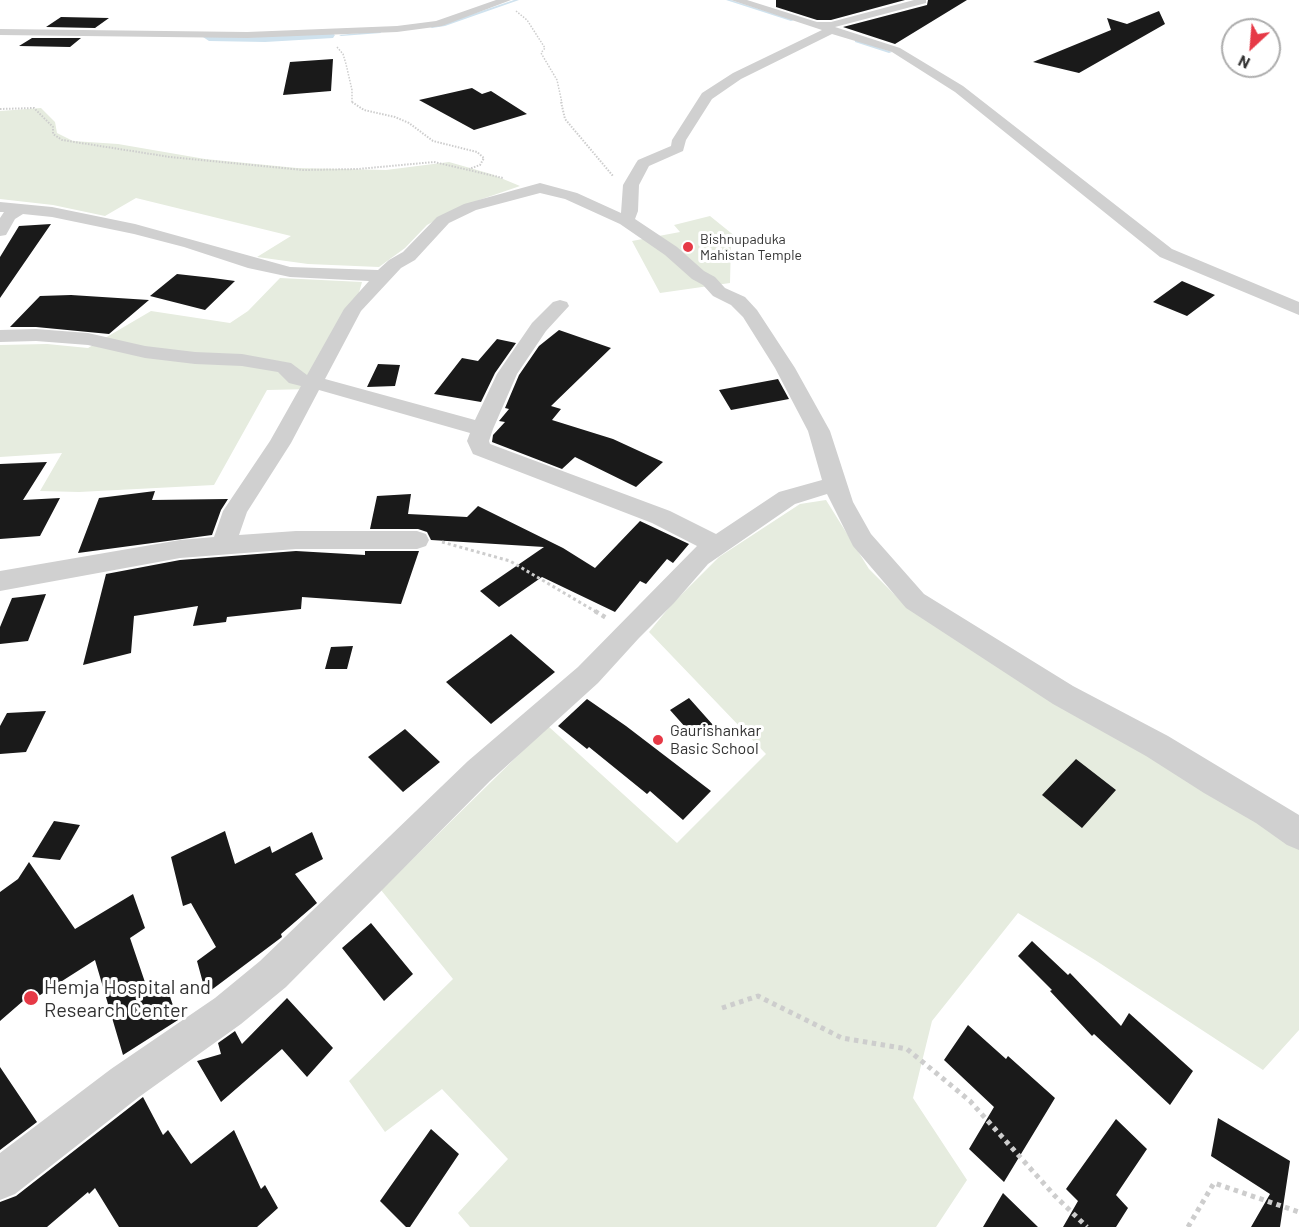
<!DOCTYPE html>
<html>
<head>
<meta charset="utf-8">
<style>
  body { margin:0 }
  #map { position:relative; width:1299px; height:1227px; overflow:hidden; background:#fff; font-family:Barlow,sans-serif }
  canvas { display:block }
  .north { position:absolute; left:1221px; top:18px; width:60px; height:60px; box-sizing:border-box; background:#fff; border:2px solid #adadad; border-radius:50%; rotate:206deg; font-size:16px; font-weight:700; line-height:24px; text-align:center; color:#333 }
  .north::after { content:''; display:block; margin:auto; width:21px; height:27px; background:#e63946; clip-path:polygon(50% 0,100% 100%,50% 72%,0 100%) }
</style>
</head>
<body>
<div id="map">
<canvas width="1299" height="1227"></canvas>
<div class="north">N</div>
</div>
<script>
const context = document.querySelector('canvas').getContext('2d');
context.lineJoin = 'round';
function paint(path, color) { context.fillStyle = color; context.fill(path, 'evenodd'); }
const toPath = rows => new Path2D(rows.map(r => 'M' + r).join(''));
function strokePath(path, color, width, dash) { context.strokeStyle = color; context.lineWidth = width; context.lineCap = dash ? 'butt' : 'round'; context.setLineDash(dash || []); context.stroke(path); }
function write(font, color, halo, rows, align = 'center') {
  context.font = font + ' Barlow,sans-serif'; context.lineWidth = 6; context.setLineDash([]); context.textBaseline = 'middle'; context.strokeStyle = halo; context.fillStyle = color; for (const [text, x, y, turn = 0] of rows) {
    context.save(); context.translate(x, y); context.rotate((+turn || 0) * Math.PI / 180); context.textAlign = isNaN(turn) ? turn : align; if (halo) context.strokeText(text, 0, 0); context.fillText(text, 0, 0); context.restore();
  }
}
const green = toPath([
  [41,108,55,122,57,133,73,141,118,144,205,159,297,168,386,170,449,162,491,174,520,186,459,207,427,225,405,248,379,267,308,264,257,257,291,236,136,198,105,216,53,205,0,199,0,111],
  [710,216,736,237,731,241,730,283,660,293,632,241,680,232,674,225],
  [280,278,362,282,353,314,312,389,267,390,214,485,79,492,40,491,62,453,0,457,0,345,47,344,88,348,151,311,230,323,248,311],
  [826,500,869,569,905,605,1299,848,1299,1030,1263,1070,1095,960,1018,913,932,1021,913,1098,967,1180,936,1227,470,1227,458,1213,508,1159,442,1089,385,1132,349,1081,453,979,381,890,548,726,677,843,766,754,649,632,672,604,719,557,800,504]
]);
const stream = toPath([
  [514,0,519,0,445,26,432,28,430,27,443,24,514,0],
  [726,0,731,0,794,20,791,21,726,0],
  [380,31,381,33,341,36,339,35,380,31],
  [855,40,857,40,892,52,889,53,855,42,855,40]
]);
const canal = toPath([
  [329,31,335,35,333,38,265,42,209,41,203,37,209,33,265,34,329,31]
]);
const building = toPath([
  [776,0,905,0,831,20,817,20,776,7],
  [928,0,967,0,895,44,843,27,927,5],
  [1159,11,1165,24,1079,73,1033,62,1111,30,1107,18,1127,24],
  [61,17,109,18,95,28,46,27],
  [32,38,81,38,70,47,19,46],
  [333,59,331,91,283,95,290,62],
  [472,88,482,94,491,91,527,114,474,130,419,100],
  [51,224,0,298,0,257,19,226],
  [177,274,213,278,235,281,205,310,150,296],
  [1182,281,1215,295,1187,316,1153,302],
  [71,295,149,300,109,334,36,327,10,327,40,296],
  [559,330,611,348,551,406,561,409,552,420,613,439,663,462,636,487,575,457,562,469,492,442,493,435,505,422,499,421,509,409,505,408,519,375,539,346],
  [497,339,516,343,495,373,481,402,434,394,462,358,478,361],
  [378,364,400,365,395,386,367,387],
  [778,379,789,399,731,410,719,390],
  [47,462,23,500,60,498,40,536,0,539,0,464],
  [155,491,152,500,228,499,221,510,212,535,78,553,99,498],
  [411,494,408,514,467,517,478,506,563,548,595,568,640,521,689,544,673,563,667,559,646,584,640,581,615,612,542,577,499,607,480,591,544,547,431,540,427,532,418,529,370,529,377,496],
  [296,551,365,555,365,551,419,551,401,604,302,597,301,609,227,617,226,622,193,626,198,606,134,616,131,653,83,665,106,574,180,560],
  [46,594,28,641,0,644,0,627,12,598],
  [511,634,555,672,491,724,446,682],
  [353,646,347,669,325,669,331,647],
  [689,698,713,725,694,737,670,710],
  [587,699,626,726,711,791,683,820,650,791,647,794,589,747,587,749,558,726],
  [46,711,26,752,0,754,0,726,7,713],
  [405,729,440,762,403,792,368,757],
  [1076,759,1116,790,1082,828,1042,795],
  [54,821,80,825,60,860,32,857],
  [225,831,235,864,270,846,272,853,312,832,323,859,295,874,317,903,281,934,282,937,206,994,197,961,216,947,191,903,183,906,171,857],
  [29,862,75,929,133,894,145,928,130,938,150,997,166,985,178,1020,123,1055,95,960,26,1004,23,1001,0,1021,0,892,18,879],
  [371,923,413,974,384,1001,342,948],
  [1032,941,1068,975,1070,973,1121,1026,1129,1013,1193,1071,1170,1105,1094,1034,1092,1036,1050,991,1052,990,1018,956],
  [287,998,333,1048,307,1077,282,1049,221,1102,197,1061,221,1054,218,1043,235,1031,242,1044],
  [968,1025,1006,1059,1008,1056,1055,1098,1004,1182,969,1149,994,1107,944,1060],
  [0,1067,37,1122,0,1150],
  [143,1097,163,1135,168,1130,191,1164,234,1130,261,1189,265,1185,278,1208,257,1227,119,1227,95,1188,89,1194,88,1192,47,1227,0,1227,0,1202,16,1196],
  [1218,1118,1290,1161,1280,1227,1251,1227,1270,1194,1211,1156],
  [1116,1119,1147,1149,1116,1195,1128,1208,1116,1227,1063,1227,1078,1201,1066,1189],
  [431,1129,459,1154,410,1227,406,1227,380,1201],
  [1003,1193,1038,1227,983,1227]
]);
const pathFar4 = toPath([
  [516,11,527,20,545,48,541,53,557,80,562,103],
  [337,47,343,54,346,64,352,90,352,103]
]);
const pathFar3 = toPath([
  [352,102,364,110,395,117,409,123,433,141,477,152,484,158,480,165,469,169],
  [561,102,565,119,613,176],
  [0,109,34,108,53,127,53,134,62,140,170,157,303,170,358,169,434,162,503,178]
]);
const pathFar2 = toPath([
  [442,542,510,561,598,613]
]);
const pathFar1 = toPath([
  [595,611,608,619]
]);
const path = toPath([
  [722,1008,758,996,842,1038,907,1049,970,1101,1055,1196,1087,1227],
  [1188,1227,1214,1183,1299,1212]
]);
const street = toPath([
  [496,0,511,0,442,26,397,32,247,38,0,35,0,29,247,32,397,26,436,21,496,0],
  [731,0,747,0,817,22,831,22,914,0,926,0,926,3,835,27,900,48,963,86,1172,249,1299,302,1299,315,1160,257,955,92,892,52,832,34,741,79,712,99,686,140,683,151,649,166,639,185,638,211,635,219,677,247,704,271,715,277,725,288,745,297,757,310,795,368,830,431,853,502,871,534,924,594,1073,686,1168,736,1299,815,1299,850,1287,845,1256,823,1204,793,1146,756,1053,704,906,608,853,546,827,494,795,504,708,564,674,603,639,638,598,683,490,781,286,987,241,1024,139,1097,15,1194,0,1200,0,1153,111,1069,215,998,260,961,468,761,578,667,697,546,652,523,473,454,467,441,470,433,319,390,291,443,247,512,239,535,296,531,417,531,426,534,429,540,426,546,417,549,296,549,180,558,0,591,0,571,180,540,214,537,223,511,270,441,301,386,289,383,278,372,242,366,195,364,145,358,88,345,36,341,0,342,0,330,36,329,88,333,145,346,195,352,242,354,291,363,307,375,344,309,369,281,290,277,248,268,184,247,134,234,52,217,23,214,15,219,6,235,0,236,0,218,4,212,0,212,0,202,52,207,135,224,290,267,378,270,389,260,403,252,437,217,464,204,540,183,577,193,621,213,623,185,636,163,638,160,671,146,672,140,702,93,733,73,822,30,731,0],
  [540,193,565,199,620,224,665,255,692,279,703,285,713,296,731,305,743,317,775,368,808,431,822,480,779,492,716,534,670,511,490,444,489,441,493,429,517,374,546,331,569,306,567,302,560,300,553,302,532,323,497,374,475,420,325,379,361,311,401,268,415,260,449,223,476,210,540,193]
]);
const markers = [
  [688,247,6,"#e63946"],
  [658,740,6,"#e63946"],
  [31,998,8,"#e63946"]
];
const farPoinames = [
  ["Bishnupaduka",700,239],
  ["Mahistan Temple",700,255]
];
const poiNames = [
  ["Gaurishankar",670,731],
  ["Basic School",670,749]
];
const nearPoinames = [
  ["Hemja Hospital and",44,987],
  ["Research Center",44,1010]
];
paint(green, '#e6ecdf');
paint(stream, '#cfe2ee');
paint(canal, '#cfe2ee');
paint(building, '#1a1a1a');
strokePath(pathFar4, '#cdcdcd', 1.5, [1.5, 1.5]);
strokePath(pathFar3, '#cdcdcd', 2, [1.5, 1.5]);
strokePath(pathFar2, '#cdcdcd', 3, [3, 3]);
strokePath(pathFar1, '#cdcdcd', 4.5, [4, 4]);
strokePath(path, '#cdcdcd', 5, [4.5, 4.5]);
paint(street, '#d0d0d0');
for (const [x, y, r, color] of markers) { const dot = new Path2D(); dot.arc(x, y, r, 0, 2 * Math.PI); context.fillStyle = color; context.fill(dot); strokePath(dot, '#fff', 2); }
write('14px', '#333', '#fff', farPoinames, 'left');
write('16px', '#333', '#fff', poiNames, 'left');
write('20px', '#333', '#fff', nearPoinames, 'left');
</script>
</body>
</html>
